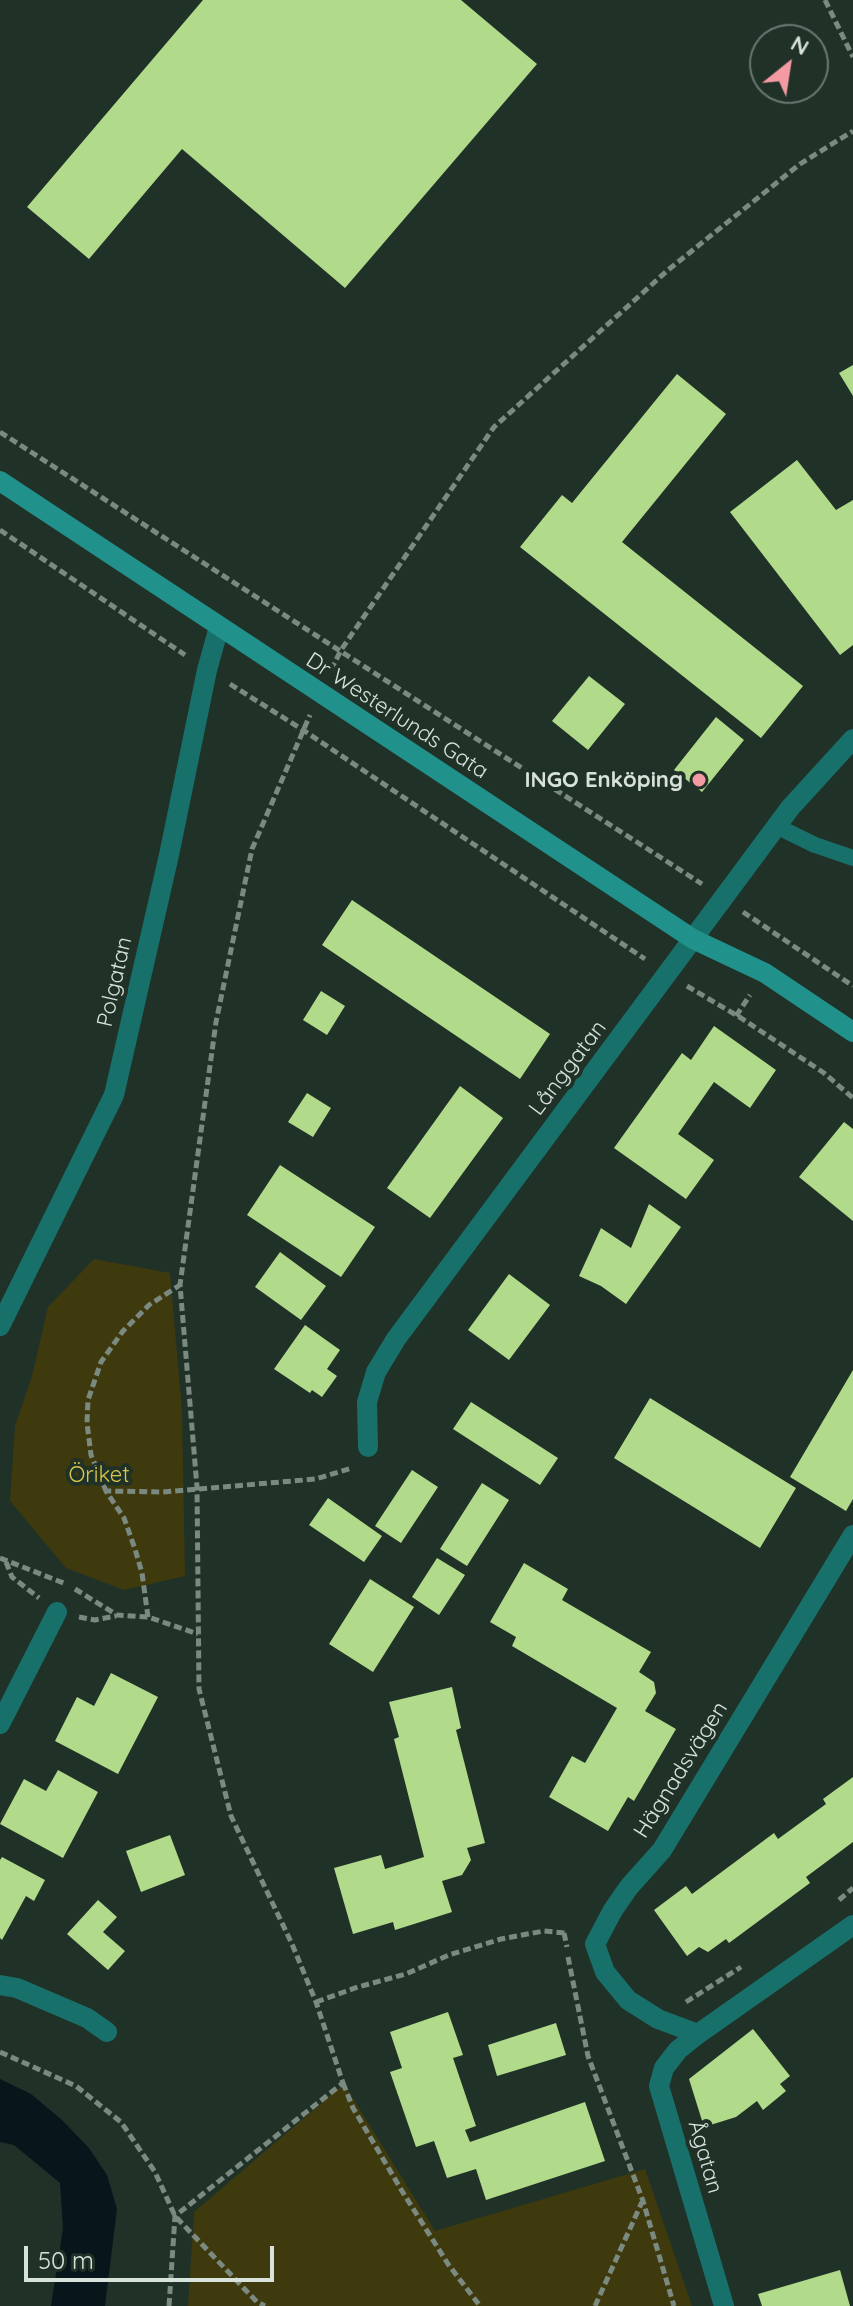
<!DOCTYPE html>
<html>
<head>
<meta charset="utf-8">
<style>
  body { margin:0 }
  #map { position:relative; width:853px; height:2306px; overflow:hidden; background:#203228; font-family:Quicksand,sans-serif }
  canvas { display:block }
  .north { position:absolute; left:749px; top:24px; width:80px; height:80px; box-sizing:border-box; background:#203228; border:2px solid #697870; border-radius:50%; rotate:30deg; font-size:22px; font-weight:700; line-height:32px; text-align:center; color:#d7e2db }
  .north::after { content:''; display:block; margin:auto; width:28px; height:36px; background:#f49aa3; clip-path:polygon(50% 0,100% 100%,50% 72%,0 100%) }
  .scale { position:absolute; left:24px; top:2246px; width:250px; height:36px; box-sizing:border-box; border:4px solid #d7e2db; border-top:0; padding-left:10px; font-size:24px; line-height:28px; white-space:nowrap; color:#d7e2db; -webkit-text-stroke:6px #203228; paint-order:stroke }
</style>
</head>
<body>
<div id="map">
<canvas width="853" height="2306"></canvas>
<div class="north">N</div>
<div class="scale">50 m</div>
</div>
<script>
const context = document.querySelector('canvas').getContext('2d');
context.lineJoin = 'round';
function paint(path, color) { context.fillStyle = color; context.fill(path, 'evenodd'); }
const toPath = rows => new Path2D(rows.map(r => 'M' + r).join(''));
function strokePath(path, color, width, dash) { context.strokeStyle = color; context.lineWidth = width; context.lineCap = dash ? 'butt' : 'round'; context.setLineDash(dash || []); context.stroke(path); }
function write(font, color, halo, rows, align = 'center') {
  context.font = font + ' Quicksand,sans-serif'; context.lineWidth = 8; context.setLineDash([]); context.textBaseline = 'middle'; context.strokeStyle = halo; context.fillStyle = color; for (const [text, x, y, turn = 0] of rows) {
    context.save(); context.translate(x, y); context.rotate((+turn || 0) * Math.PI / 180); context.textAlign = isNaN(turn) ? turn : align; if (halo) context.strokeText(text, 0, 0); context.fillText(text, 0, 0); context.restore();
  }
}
const green = toPath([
  [94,1259,170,1273,182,1411,185,1576,124,1590,66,1568,10,1501,15,1426,32,1376,48,1307],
  [344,2084,435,2231,645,2169,692,2306,188,2306,194,2212]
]);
const water = toPath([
  [0,2079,31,2094,62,2120,89,2148,107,2175,117,2209,105,2306,51,2306,63,2228,60,2183,14,2145,0,2142]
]);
const building = toPath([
  [203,0,461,0,537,64,345,288,182,149,89,259,27,207],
  [853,365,853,396,839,373],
  [677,374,726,414,622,542,803,686,761,738,520,547,562,495,572,503],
  [797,460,836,510,853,500,853,645,840,655,730,512],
  [589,676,625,704,588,750,552,721],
  [716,717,744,740,702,792,674,770],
  [352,900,550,1034,520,1079,322,945],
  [321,991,345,1006,327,1035,303,1020],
  [714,1026,776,1070,750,1108,714,1082,678,1134,714,1160,686,1199,614,1148,682,1053,691,1060],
  [460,1086,503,1118,430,1218,387,1188],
  [307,1093,331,1108,313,1137,288,1122],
  [844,1122,853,1129,853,1221,799,1177],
  [280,1165,375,1227,341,1277,247,1215],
  [649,1204,681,1227,626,1304,601,1286,579,1276,601,1228,631,1248],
  [280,1252,326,1286,301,1320,255,1287],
  [509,1274,550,1305,509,1360,468,1330],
  [305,1325,340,1350,327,1369,337,1376,322,1397,312,1390,310,1393,274,1369],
  [853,1370,853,1499,846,1511,790,1477],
  [650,1398,796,1488,760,1548,614,1458],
  [471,1402,558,1458,540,1485,453,1429],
  [412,1470,438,1487,401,1543,375,1526],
  [482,1483,509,1500,467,1566,440,1549],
  [328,1498,382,1536,364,1562,309,1525],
  [437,1558,465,1575,439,1615,412,1597],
  [524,1563,568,1589,562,1600,651,1652,639,1672,654,1682,656,1693,645,1711,676,1729,634,1801,628,1797,608,1831,549,1797,572,1756,585,1763,617,1708,512,1646,516,1637,490,1622],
  [370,1579,414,1607,373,1672,329,1644],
  [111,1673,158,1697,118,1774,55,1741,77,1697,94,1706],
  [452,1687,461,1728,456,1730,485,1843,467,1848,471,1860,462,1875,442,1881,452,1912,395,1930,393,1922,353,1934,334,1868,381,1855,385,1869,424,1857,394,1739,399,1737,389,1702],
  [58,1770,98,1792,63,1858,0,1824,24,1779,46,1791],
  [853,1777,853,1842,806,1877,810,1883,729,1943,726,1939,708,1952,699,1947,687,1956,654,1910,686,1886,692,1894,774,1833,778,1839,826,1804,823,1799],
  [170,1835,185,1875,141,1892,126,1851],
  [2,1857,45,1880,34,1901,26,1896,2,1940,0,1938,0,1860],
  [98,1900,117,1917,103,1932,125,1951,108,1970,67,1934],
  [448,2012,463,2055,453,2058,476,2126,465,2130,470,2142,585,2102,605,2161,486,2200,476,2169,447,2178,434,2141,416,2147,390,2072,402,2068,390,2032],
  [556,2023,566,2055,497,2076,488,2045],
  [753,2029,790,2076,780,2084,786,2091,763,2110,757,2101,736,2117,704,2127,689,2079],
  [840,2270,850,2306,762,2306,758,2294]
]);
const path = toPath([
  [825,0,853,57],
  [0,432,702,884],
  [0,530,185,655],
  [331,670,341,650,494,427,668,270,800,164,853,131],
  [230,684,303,730,645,959],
  [743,912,853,986],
  [687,986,741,1018,824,1073,853,1098],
  [736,1016,750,995],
  [106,1491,91,1455,87,1423,88,1400,101,1362,123,1331,149,1305,180,1285],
  [0,1558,66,1584],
  [6,1562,12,1577,39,1598],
  [75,1589,117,1615,148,1617,198,1634],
  [79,1617,95,1620,116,1616],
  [148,1617,142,1573,135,1549,124,1518,106,1491,163,1492,316,1479,352,1468],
  [839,1900,853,1888],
  [564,1933,567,1947],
  [568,1957,588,2056,643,2201,674,2306],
  [316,2002,358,1987,406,1974,449,1955,501,1939,544,1931,565,1933],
  [686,2002,741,1967],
  [0,2052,76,2086,121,2122,155,2172,175,2216,257,2302,265,2306],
  [343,2083,353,2108,402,2191,448,2264,480,2306],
  [169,2306,175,2216,343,2083,316,2002,292,1944,231,1816,199,1689,197,1487,180,1285,216,1022,252,849,310,715],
  [595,2306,642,2202]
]);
const service = toPath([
  [776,826,815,845,853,858]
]);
const minor = toPath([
  [0,1326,114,1095,169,855,207,670,219,627],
  [368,1447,367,1402,376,1372,396,1339,790,808,853,739],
  [0,1724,57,1612],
  [0,1985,17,1988,87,2018,107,2032],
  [698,2034,658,2019,628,2000,605,1972,595,1944,613,1910,629,1887,662,1850,853,1535]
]);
const tertiary = toPath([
  [724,2306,659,2086,664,2068,678,2050,698,2034,853,1925]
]);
const secondary = toPath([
  [0,481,693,939,765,973,853,1032]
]);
const markers = [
  [699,780,8,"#f49aa3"]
];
const streetNames = [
  ["Dr Westerlunds Gata",397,716,33],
  ["Polgatan",115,982,-77],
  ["Långgatan",568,1068,-53],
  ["Hägnadsvägen",681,1770,-58],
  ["Ågatan",705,2157,74]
];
const poiNames = [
  ["INGO Enköping",683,780]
];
const parkNames = [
  ["Öriket",99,1475]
];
paint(green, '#3f390e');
paint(water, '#06161a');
paint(building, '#b1db8a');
strokePath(path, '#7b8a81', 5, [8, 4]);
strokePath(service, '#18706b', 16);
strokePath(minor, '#18706b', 20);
strokePath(tertiary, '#18706b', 20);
strokePath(secondary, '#21918b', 20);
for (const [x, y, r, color] of markers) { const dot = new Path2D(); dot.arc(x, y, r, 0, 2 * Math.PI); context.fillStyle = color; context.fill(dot); strokePath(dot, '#203228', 3); }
write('22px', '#d7e2db', '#203228', streetNames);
write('bold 22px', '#d7e2db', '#203228', poiNames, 'right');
write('22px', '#d8c747', '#203228', parkNames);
</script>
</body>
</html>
